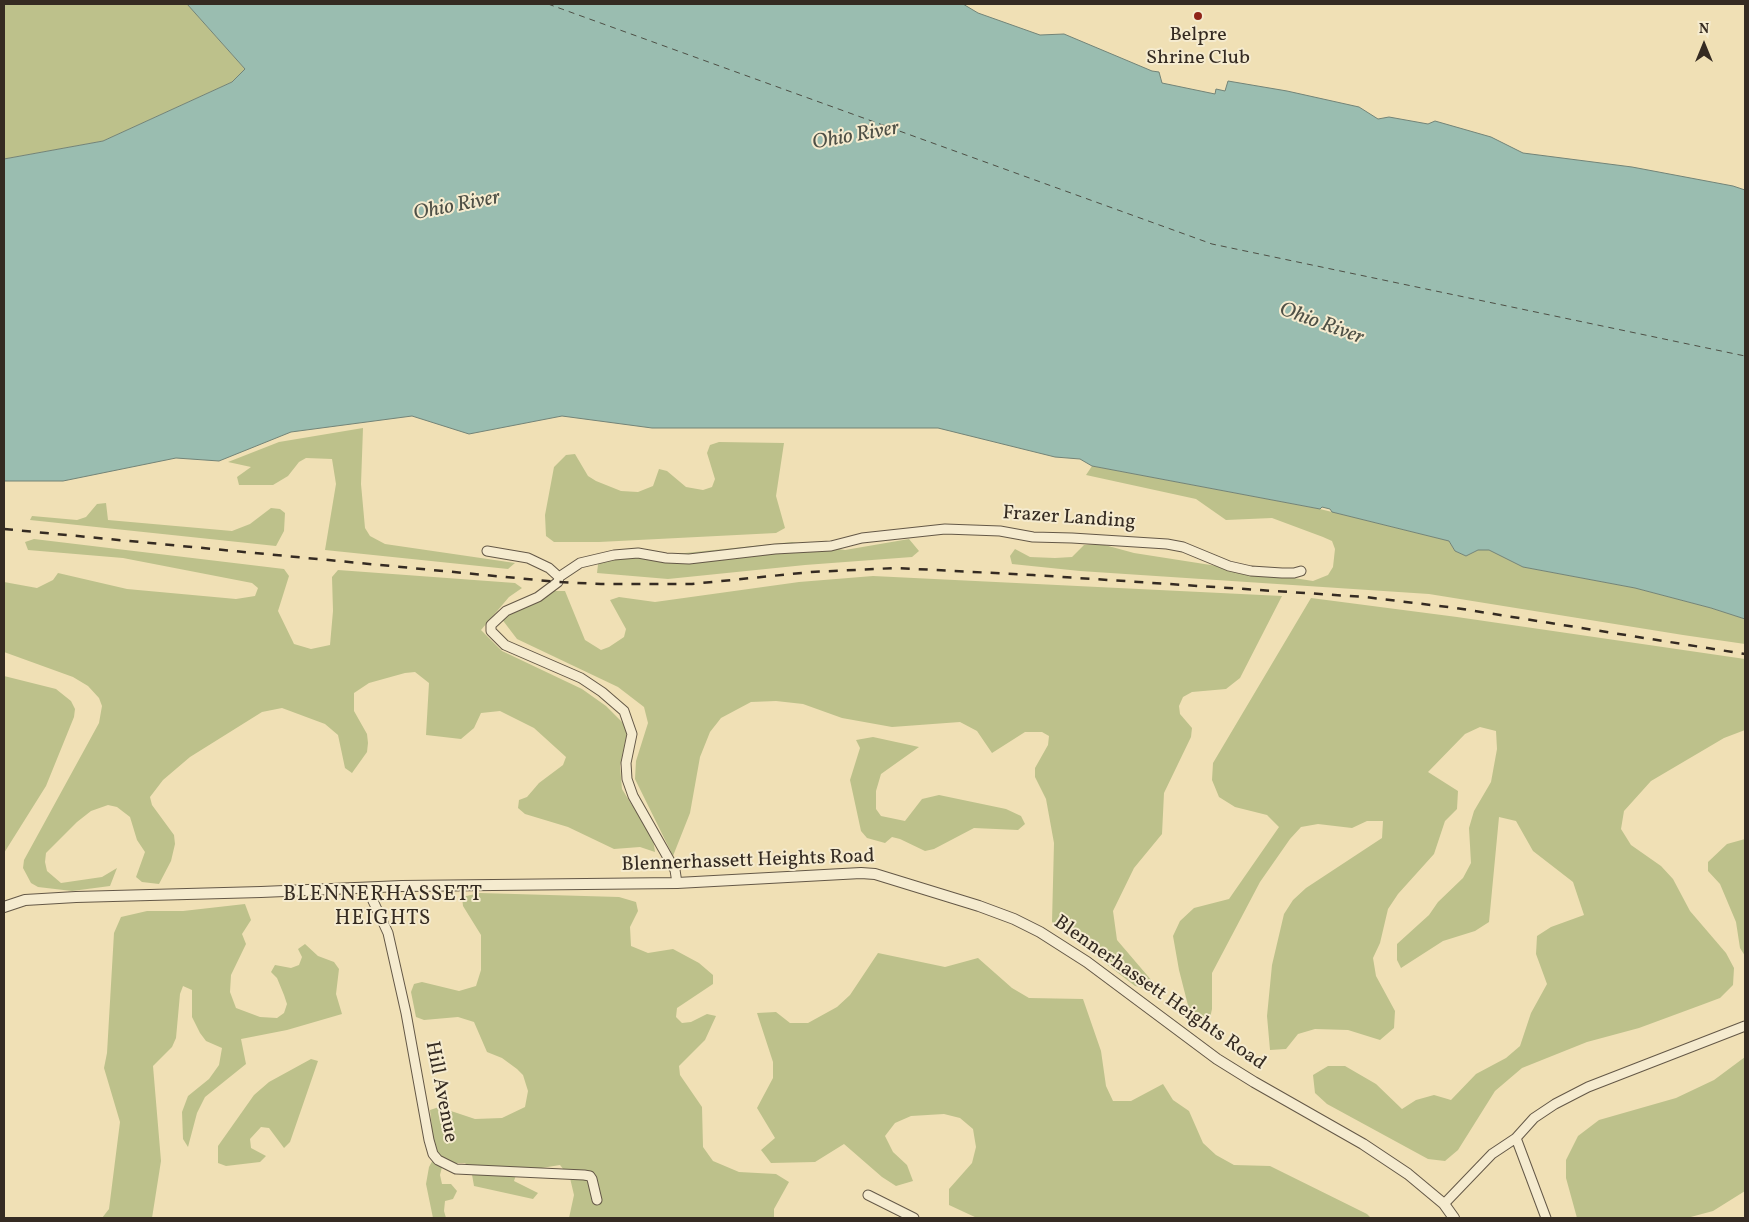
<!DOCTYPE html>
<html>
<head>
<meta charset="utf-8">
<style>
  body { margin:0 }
  #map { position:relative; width:1749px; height:1222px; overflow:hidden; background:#f0e0b5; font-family:Vollkorn,serif }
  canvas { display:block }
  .frame { position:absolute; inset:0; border:5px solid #352b22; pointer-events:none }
  .north { position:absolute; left:1679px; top:20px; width:50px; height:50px; -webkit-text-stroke:4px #f5ebcf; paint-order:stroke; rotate:0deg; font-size:14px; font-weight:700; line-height:20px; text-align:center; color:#352b22 }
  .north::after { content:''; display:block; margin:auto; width:18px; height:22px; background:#352b22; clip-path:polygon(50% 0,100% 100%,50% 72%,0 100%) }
</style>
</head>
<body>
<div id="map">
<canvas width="1749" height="1222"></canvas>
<div class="frame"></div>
<div class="north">N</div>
</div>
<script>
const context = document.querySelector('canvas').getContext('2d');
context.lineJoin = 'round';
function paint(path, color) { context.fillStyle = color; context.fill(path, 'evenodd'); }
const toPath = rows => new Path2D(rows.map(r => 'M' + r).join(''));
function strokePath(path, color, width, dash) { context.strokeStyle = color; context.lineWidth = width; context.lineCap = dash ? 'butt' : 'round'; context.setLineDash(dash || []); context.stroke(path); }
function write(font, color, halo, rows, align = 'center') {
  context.font = font + ' Vollkorn,serif'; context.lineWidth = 4; context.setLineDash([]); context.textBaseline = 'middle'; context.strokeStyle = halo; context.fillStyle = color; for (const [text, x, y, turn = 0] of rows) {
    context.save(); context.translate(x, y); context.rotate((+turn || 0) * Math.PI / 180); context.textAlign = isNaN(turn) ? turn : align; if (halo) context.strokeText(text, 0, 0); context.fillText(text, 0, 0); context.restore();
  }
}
const green = toPath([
  [4,4,187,4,245,69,232,82,103,141,4,159],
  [363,428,361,484,365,528,370,536,385,544,515,563,508,569,325,550,336,484,332,459,306,458,299,462,288,476,273,485,239,485,237,477,251,467,228,462,279,442],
  [719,442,784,443,776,496,785,528,776,533,599,542,554,542,546,536,545,515,554,467,566,455,575,454,588,476,596,481,621,491,638,492,653,486,659,469,667,471,686,487,703,490,712,487,715,479,707,453,710,445],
  [1092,466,1320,509,1449,541,1455,551,1466,556,1478,550,1489,550,1523,567,1635,588,1711,608,1745,619,1745,644,1683,635,1429,594,1080,571,1012,564,1010,556,1015,549,1030,557,1055,558,1072,557,1084,545,1101,544,1134,553,1313,581,1328,575,1333,567,1335,549,1332,541,1323,537,1272,518,1226,520,1196,499,1086,475],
  [106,503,108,520,232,531,250,524,271,508,280,509,285,513,284,531,276,546,30,520,32,516,77,520,86,517,97,504],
  [34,539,284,569,289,576,278,611,294,644,311,649,330,645,333,611,332,577,338,570,515,583,522,588,509,597,481,630,502,651,582,689,606,706,628,728,620,766,622,789,653,839,655,852,640,847,614,849,568,827,525,814,518,808,519,800,527,797,539,783,563,765,566,757,534,728,500,711,481,713,474,728,461,739,426,735,429,683,415,672,405,673,369,683,354,693,354,711,367,734,368,743,367,752,352,773,345,768,338,735,325,724,282,708,262,712,190,757,163,780,150,797,152,805,174,835,175,844,171,861,159,884,142,882,136,877,145,852,137,840,130,817,117,807,108,805,91,811,77,822,46,853,45,862,47,871,61,883,102,877,117,868,110,886,72,891,38,887,31,883,23,868,24,860,99,723,102,706,99,698,88,686,73,677,4,652,4,582,37,588,53,580,58,573,127,589,236,599,255,596,258,588,252,583,123,558,28,550,25,542],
  [909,539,919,551,912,557,805,565,668,579,597,573,599,556,685,553,792,542,845,550],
  [873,576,1282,596,1240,678,1226,689,1192,692,1183,697,1179,706,1180,714,1192,728,1191,737,1164,793,1162,834,1134,868,1113,911,1117,940,1152,981,1152,990,1135,986,1052,922,1054,843,1046,799,1035,777,1035,768,1048,745,1049,736,1042,732,1025,732,992,753,977,731,960,722,892,727,842,718,803,704,776,701,751,702,721,718,710,732,700,757,690,813,673,856,635,779,636,761,648,723,644,707,618,687,517,639,501,618,554,591,565,591,585,640,601,650,609,647,624,637,626,629,610,600,619,597,655,602,799,582],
  [1311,598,1457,617,1745,659,1745,730,1724,738,1651,781,1624,811,1621,829,1631,845,1661,866,1673,879,1690,911,1726,953,1734,968,1733,985,1720,998,1704,1004,1639,1028,1587,1042,1522,1068,1495,1091,1458,1150,1445,1161,1428,1159,1327,1104,1315,1093,1313,1075,1328,1066,1345,1066,1376,1084,1402,1109,1416,1100,1434,1095,1451,1100,1476,1074,1506,1058,1520,1046,1531,1013,1547,984,1536,954,1537,936,1551,927,1584,915,1573,882,1533,851,1516,821,1499,817,1489,922,1475,931,1443,941,1401,968,1397,960,1397,944,1429,915,1438,902,1463,878,1471,863,1469,828,1474,811,1491,782,1497,749,1496,731,1480,727,1465,734,1428,772,1458,791,1457,809,1445,821,1434,854,1398,894,1388,909,1380,943,1373,958,1376,976,1395,1011,1394,1028,1380,1040,1348,1030,1315,1029,1298,1034,1286,1049,1270,1050,1267,1016,1272,965,1284,914,1293,900,1306,888,1382,838,1383,821,1367,821,1352,828,1318,824,1301,827,1290,839,1260,882,1212,973,1212,1009,1208,1027,1192,1021,1179,970,1173,936,1180,921,1194,908,1229,899,1279,827,1267,815,1235,807,1219,797,1212,780,1213,763],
  [4,676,56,689,71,701,75,709,74,717,46,786,4,853],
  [873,737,919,747,881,774,876,791,876,809,881,816,905,821,922,799,939,795,1006,809,1021,816,1025,824,1018,830,974,828,934,849,925,851,900,839,892,837,885,843,867,838,861,831,850,780,860,748,856,740],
  [1745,839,1745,956,1740,948,1736,922,1720,884,1708,871,1708,862,1727,844],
  [480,893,619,897,636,902,638,911,630,927,631,946,648,953,673,949,699,963,713,975,713,984,677,1008,676,1017,682,1023,691,1022,707,1014,716,1016,705,1040,679,1066,680,1075,702,1107,703,1147,713,1161,739,1172,776,1174,789,1182,774,1209,774,1218,569,1218,574,1195,570,1178,560,1165,517,1172,514,1181,538,1193,533,1199,474,1186,471,1169,465,1163,449,1163,442,1167,440,1175,442,1184,451,1184,457,1191,453,1199,445,1201,444,1211,446,1218,433,1218,426,1184,429,1167,435,1156,430,1110,439,1107,475,1119,502,1118,525,1107,528,1091,523,1075,517,1069,502,1058,487,1052,474,1022,458,1017,424,1020,416,1017,411,992,414,984,422,982,459,991,476,986,481,970,481,935,463,906,462,897],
  [245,904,251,920,242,934,246,944,231,975,230,992,236,1008,260,1017,277,1018,284,1013,287,1004,284,995,277,978,271,972,275,965,291,968,299,965,302,957,298,949,305,944,318,956,334,962,339,969,336,994,342,1014,287,1030,241,1039,246,1064,205,1097,197,1113,188,1147,183,1139,182,1112,188,1096,209,1079,219,1065,222,1048,206,1041,200,1033,192,1017,192,990,183,986,180,994,176,1038,172,1047,153,1066,161,1161,152,1218,102,1218,109,1209,120,1122,104,1068,107,1053,114,933,121,917,147,911,183,911],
  [878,953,945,967,978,958,1012,988,1029,998,1083,999,1101,1051,1106,1086,1113,1101,1131,1101,1163,1084,1173,1100,1189,1111,1203,1143,1216,1155,1234,1165,1270,1166,1367,1214,1371,1218,977,1218,949,1205,949,1189,972,1163,976,1147,973,1129,960,1118,944,1114,911,1116,895,1123,885,1136,893,1152,907,1165,913,1181,896,1186,882,1177,844,1144,815,1162,771,1163,761,1150,775,1138,757,1108,773,1078,773,1062,757,1013,776,1012,790,1023,808,1023,837,1007,850,995],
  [1745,1057,1745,1191,1713,1211,1687,1218,1577,1218,1566,1178,1566,1160,1578,1136,1599,1120,1676,1098,1714,1080],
  [311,1059,318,1061,290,1142,284,1148,269,1128,261,1127,250,1139,251,1148,266,1156,260,1162,226,1166,218,1163,218,1146,254,1095,269,1082]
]);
const water = toPath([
  [187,4,963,4,978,13,1040,35,1064,34,1152,71,1159,72,1162,83,1215,94,1216,89,1225,91,1228,81,1287,91,1359,107,1378,119,1389,117,1428,124,1435,121,1491,137,1523,153,1632,167,1733,186,1745,190,1745,619,1711,608,1635,588,1523,567,1489,550,1478,550,1466,556,1455,551,1449,541,1332,512,1330,509,1322,507,1320,509,1092,466,1080,459,1055,457,938,428,652,428,562,416,469,434,412,416,291,432,219,461,176,458,63,481,4,481,4,159,103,141,232,82,245,69,187,4]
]);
const ferry = toPath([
  [548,4,1212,244,1745,356]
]);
const minor = toPath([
  [487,551,528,558,549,568,559,577,580,563,614,555,638,553,666,558,689,559,775,549,831,546,862,538,945,529,1000,531,1033,537,1072,538,1167,544,1183,547,1229,566,1251,571,1282,573,1294,573,1301,571],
  [559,577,558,582,538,597,506,611,491,625,491,631,505,645,581,678,602,692,624,711,632,734,626,763,627,779,633,796,675,870,677,883],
  [367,888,388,933,406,1013,429,1140,433,1154,438,1160,456,1169,584,1175,590,1176,592,1179,597,1200],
  [1516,1138,1546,1218],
  [868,1195,914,1218],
  [1444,1204,1492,1154,1516,1138,1534,1118,1555,1104,1588,1087,1745,1026]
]);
const tertiary = toPath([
  [4,907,25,900,76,897,261,892,402,886,677,883,861,873,875,874,979,906,1014,919,1040,932,1087,962,1217,1059,1254,1082,1363,1144,1408,1174,1444,1204,1454,1218]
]);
const rail = toPath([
  [4,529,558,582,601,584,692,584,811,572,896,568,1033,575,1365,597,1456,608,1745,654]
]);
const markers = [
  [1198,16,5,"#8f2418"]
];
const poiNames = [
  ["Belpre",1198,36],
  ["Shrine Club",1198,59]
];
const streetNames = [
  ["Frazer Landing",1069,519,4],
  ["Blennerhassett Heights Road",748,862,-2],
  ["Blennerhassett Heights Road",1159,994,35],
  ["Hill Avenue",440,1092,79]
];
const waterNames = [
  ["Ohio River",856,137,-10],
  ["Ohio River",457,207,-11],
  ["Ohio River",1321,325,20]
];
const neighbourhoodNames = [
  ["BLENNERHASSETT",383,896],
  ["HEIGHTS",383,920]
];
paint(green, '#bdc18b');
paint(water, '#9abdb0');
strokePath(water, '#728377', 1);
strokePath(ferry, '#4e5046', 1, [6, 5]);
strokePath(minor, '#645847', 11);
strokePath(tertiary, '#645847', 12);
strokePath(minor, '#f5ebcf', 9);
strokePath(tertiary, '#f5ebcf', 10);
strokePath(rail, '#352b22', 2.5, [9, 9]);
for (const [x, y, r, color] of markers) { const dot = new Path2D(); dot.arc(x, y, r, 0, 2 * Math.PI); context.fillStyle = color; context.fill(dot); strokePath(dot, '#f5ebcf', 2); }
write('20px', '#352b22', '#f5ebcf', poiNames);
write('20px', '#352b22', '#f5ebcf', streetNames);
write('italic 21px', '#4e5046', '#f5ebcf', waterNames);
context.letterSpacing = '1px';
write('21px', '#352b22', '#f5ebcf', neighbourhoodNames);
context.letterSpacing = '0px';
</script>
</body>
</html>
